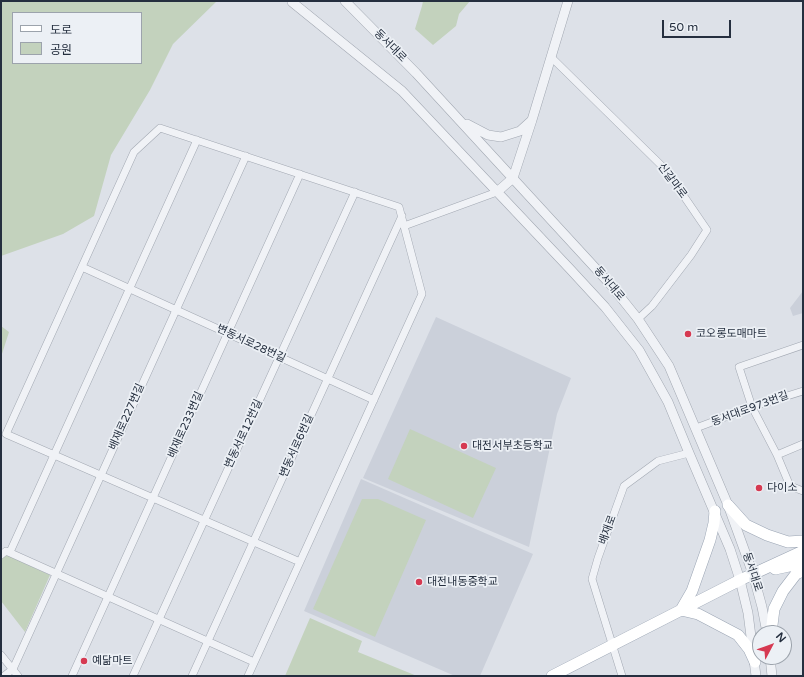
<!DOCTYPE html>
<html>
<head>
<meta charset="utf-8">
<style>
  body { margin:0 }
  #map { position:relative; width:804px; height:677px; overflow:hidden; background:#dde1e8; font-family:"Varela Round","Noto Sans KR",sans-serif }
  canvas { display:block }
  .frame { position:absolute; inset:0; border:2px solid #252f3f; pointer-events:none }
  .legend { position:absolute; left:12px; top:12px; width:130px; height:52px; box-sizing:border-box; background:#ecf0f5; border:1px solid #9ca3ac; margin:0; padding:5px 7px; list-style:none; font-size:12px; color:#252f3f }
  .legend li { display:flex; align-items:center; gap:8px; height:20px }
  .legend b { width:20px; border:1px solid #9ca3ac }
  .north { position:absolute; left:752px; top:625px; width:40px; height:40px; box-sizing:border-box; background:#ecf0f5; border:1px solid #9ca3ac; border-radius:50%; rotate:49deg; font-size:11px; font-weight:700; line-height:16px; text-align:center; color:#252f3f }
  .north::after { content:''; display:block; margin:auto; width:14px; height:18px; background:#d63951; clip-path:polygon(50% 0,100% 100%,50% 72%,0 100%) }
  .scale { position:absolute; left:662px; top:20px; width:69px; height:18px; box-sizing:border-box; border:2px solid #252f3f; border-top:0; padding-left:5px; font-size:12px; line-height:14px; white-space:nowrap; color:#252f3f; -webkit-text-stroke:3px #ecf0f5; paint-order:stroke }
</style>
</head>
<body>
<div id="map">
<canvas width="804" height="677"></canvas>
<div class="frame"></div>
<ul class="legend">
<li><b style="height:5px;background:#fff"></b>도로</li>
<li><b style="height:11px;background:#c3d2bd"></b>공원</li>
</ul>
<div class="north">N</div>
<div class="scale">50 m</div>
</div>
<script>
const context = document.querySelector('canvas').getContext('2d');
context.lineJoin = 'round';
function paint(path, color) { context.fillStyle = color; context.fill(path, 'evenodd'); }
const toPath = rows => new Path2D(rows.map(r => 'M' + r).join(''));
function strokePath(path, color, width, dash) { context.strokeStyle = color; context.lineWidth = width; context.lineCap = dash ? 'butt' : 'round'; context.setLineDash(dash || []); context.stroke(path); }
function write(font, color, halo, rows, align = 'center') {
  context.font = font + ' "Varela Round","Noto Sans KR",sans-serif'; context.lineWidth = 3.5; context.setLineDash([]); context.textBaseline = 'middle'; context.strokeStyle = halo; context.fillStyle = color; for (const [text, x, y, turn = 0] of rows) {
    context.save(); context.translate(x, y); context.rotate((+turn || 0) * Math.PI / 180); context.textAlign = isNaN(turn) ? turn : align; if (halo) context.strokeText(text, 0, 0); context.fillText(text, 0, 0); context.restore();
  }
}
const built = toPath([
  [803,291,803,313,793,316,790,308],
  [436,317,571,378,557,414,529,547,363,478],
  [361,479,533,554,480,676,455,676,304,611]
]);
const green = toPath([
  [1,1,217,1,173,44,150,90,111,155,94,216,63,234,1,256],
  [13,13,141,13,141,63,13,63],
  [423,1,470,1,459,14,456,26,433,45,415,29,422,6],
  [1,326,9,332,1,357],
  [410,429,496,468,473,518,388,479],
  [362,499,378,499,426,520,375,637,313,609],
  [7,555,50,575,25,632,1,601,1,559],
  [310,618,362,641,358,652,417,676,285,676]
]);
const minor = toPath([
  [551,57,666,170,707,230,691,255,652,306,638,319],
  [404,226,497,192],
  [82,267,374,400],
  [803,345,739,367,752,407,777,455,790,486,803,491],
  [696,428,752,407,803,391],
  [777,455,803,444],
  [10,552,197,140],
  [1,555,6,551,254,662],
  [1,655,18,676],
  [4,676,13,669,246,156],
  [72,676,300,174],
  [133,676,355,192],
  [192,676,402,216],
  [248,676,422,294,399,207,160,128,134,152,6,434,300,562],
  [622,676,592,579,598,558,624,486,658,461,689,453]
]);
const tertiary = toPath([
  [345,1,416,73,610,284,638,319,669,366,728,505,753,574,762,607,767,633],
  [292,2,402,91,570,269,605,307,639,350,668,402,689,453,730,549,740,580,748,613,756,676],
  [467,124,488,135,501,137,520,131,531,121],
  [497,192,513,178,532,120,568,1],
  [770,657,772,676]
]);
const primary = toPath([
  [728,505,746,525,767,535,788,542,803,541],
  [775,569,803,563],
  [681,610,692,591,710,540,714,523,715,511],
  [681,610,698,614,738,635,749,649,755,662],
  [771,633,774,609,783,591,796,574,803,571],
  [552,676,740,580,803,551]
]);
const markers = [
  [688,334,4,"#d63951"],
  [464,446,4,"#d63951"],
  [759,488,4,"#d63951"],
  [419,582,4,"#d63951"],
  [84,661,4,"#d63951"]
];
const streetNames = [
  ["동서대로",390,46,45],
  ["신갈마로",672,181,53],
  ["동서대로",609,284,50],
  ["변동서로28번길",251,344,25],
  ["동서대로973번길",750,409,-20],
  ["배재로227번길",127,417,-66],
  ["배재로233번길",186,425,-66],
  ["변동서로12번길",244,434,-65],
  ["변동서로6번길",297,446,-66],
  ["배재로",608,530,-70],
  ["동서대로",752,572,72]
];
const poiNames = [
  ["코오롱도매마트",696,334],
  ["대전서부초등학교",472,446],
  ["다이소",767,488],
  ["대전내동중학교",427,582],
  ["예닮마트",92,661]
];
paint(built, '#cbd0da');
paint(green, '#c3d2bd');
strokePath(minor, '#a2a8b2', 8);
strokePath(tertiary, '#a2a8b2', 10);
strokePath(primary, '#9ba5b4', 12);
strokePath(minor, '#f0f2f6', 7);
strokePath(tertiary, '#f0f2f6', 9);
strokePath(primary, '#fff', 11);
for (const [x, y, r, color] of markers) { const dot = new Path2D(); dot.arc(x, y, r, 0, 2 * Math.PI); context.fillStyle = color; context.fill(dot); strokePath(dot, '#ecf0f5', 1.5); }
write('11px', '#252f3f', '#ecf0f5', streetNames);
write('11px', '#252f3f', '#ecf0f5', poiNames, 'left');
</script>
</body>
</html>
